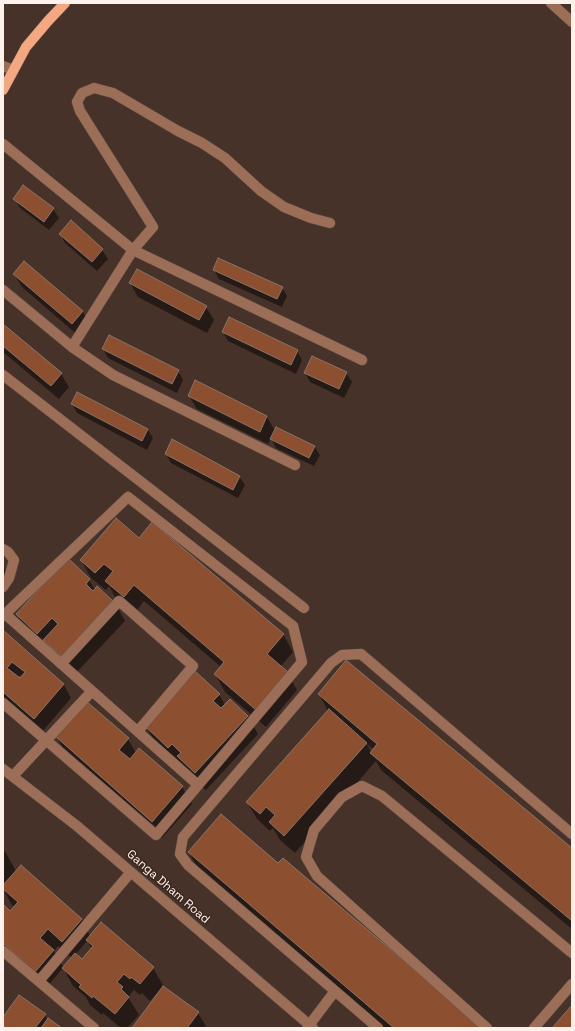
<!DOCTYPE html>
<html>
<head>
<meta charset="utf-8">
<style>
  body { margin:0 }
  #map { position:relative; width:575px; height:1031px; overflow:hidden; background:#463228; font-family:"Space Grotesk",sans-serif }
  canvas { display:block }
  .frame { position:absolute; inset:0; border:4px solid #fff1eb; pointer-events:none }
</style>
</head>
<body>
<div id="map">
<canvas width="575" height="1031"></canvas>
<div class="frame"></div>
</div>
<script>
const context = document.querySelector('canvas').getContext('2d');
context.lineJoin = 'round';
function paint(path, color) { context.fillStyle = color; context.fill(path, 'evenodd'); }
const toPath = rows => new Path2D(rows.map(r => 'M' + r).join(''));
function strokePath(path, color, width, dash) { context.strokeStyle = color; context.lineWidth = width; context.lineCap = dash ? 'butt' : 'round'; context.setLineDash(dash || []); context.stroke(path); }
function write(font, color, halo, rows, align = 'center') {
  context.font = font + ' "Space Grotesk",sans-serif'; context.lineWidth = 3; context.setLineDash([]); context.textBaseline = 'middle'; context.strokeStyle = halo; context.fillStyle = color; for (const [text, x, y, turn = 0] of rows) {
    context.save(); context.translate(x, y); context.rotate((+turn || 0) * Math.PI / 180); context.textAlign = isNaN(turn) ? turn : align; if (halo) context.strokeText(text, 0, 0); context.fillText(text, 0, 0); context.restore();
  }
}
const shadow = toPath([
  [24,187,53,209,59,218,49,230,20,208,15,199],
  [60,234,102,250,108,259,97,271,65,243],
  [24,262,83,312,90,325,80,337,22,287,14,274],
  [214,270,282,287,287,296,282,307,219,279],
  [130,283,206,307,214,320,207,333,138,297],
  [3,325,61,374,69,387,59,399,3,352],
  [223,332,297,351,302,360,296,374,228,341],
  [103,349,178,371,183,380,177,393,108,358],
  [305,373,346,373,352,382,344,398,310,382],
  [196,382,267,417,275,431,314,446,320,455,314,466,276,448,271,438,268,444,197,409,189,396],
  [78,393,148,430,153,438,147,450,77,413,72,404],
  [166,454,239,476,245,485,238,498,171,463],
  [139,539,283,634,293,652,280,667,287,672,297,690,266,727,225,692,215,674,221,667,144,601,134,614,116,599,109,586,106,590,91,578,81,560],
  [68,560,89,580,95,590,115,603,125,621,74,675,27,631,17,614],
  [3,566,7,573,3,589],
  [3,632,64,685,71,698,42,732,3,698],
  [20,675,22,677,20,680,17,678],
  [219,694,225,705,230,700,248,717,258,734,206,790,188,774,181,762,179,765,156,744,146,726],
  [319,694,572,850,572,929,381,770,376,761,295,853,280,840,273,828,270,831,257,819,247,802,328,711],
  [366,743,374,750,372,753],
  [87,702,128,739,136,753,182,787,192,804,162,838,66,753,56,736],
  [3,850,6,853,16,871,81,919,90,936,101,923,153,968,163,985,162,987,198,1013,206,1026,204,1028,133,1028,158,994,157,993,150,1001,142,993,140,995,134,990,128,997,139,1015,127,1028,121,1028,103,1013,102,1015,90,1005,86,997,73,986,63,968,46,988,3,950,3,906,11,912,15,907,12,905,3,889],
  [87,941,92,949,82,961,75,955],
  [58,946,72,958,64,968,54,951],
  [189,853,279,865,481,1028,384,1028,199,870],
  [45,1015,47,1019,60,1028,3,1028,3,1019]
]);
const building = toPath([
  [23,185,54,208,44,222,13,199,23,185],
  [71,220,103,249,92,262,59,234,71,220],
  [218,258,283,287,277,299,213,270,218,258],
  [24,261,83,311,72,324,13,274,24,261],
  [137,269,207,306,199,320,129,283,137,269],
  [229,317,298,350,291,365,222,332,229,317],
  [3,324,62,373,51,386,3,346,3,324],
  [109,335,179,370,172,384,102,349,109,335],
  [312,356,347,372,339,389,304,373,312,356],
  [195,380,267,416,260,432,188,396,195,380],
  [77,392,148,429,142,441,71,404,77,392],
  [276,427,315,446,309,458,270,439,276,427],
  [172,439,240,476,233,490,165,454,172,439],
  [116,518,139,538,152,522,284,634,267,654,288,672,256,710,214,674,224,662,134,585,124,597,105,581,113,571,104,564,95,573,80,560,116,518],
  [68,558,90,579,86,584,93,591,97,586,115,603,63,658,43,640,58,624,52,618,37,634,16,614,68,558],
  [3,630,64,684,34,719,3,692,3,630],
  [12,662,25,672,20,678,7,668,12,662],
  [346,660,572,848,572,921,370,753,377,744,318,694,346,660],
  [195,671,220,694,213,701,221,708,230,699,248,716,195,773,177,756,181,753,172,744,168,748,145,726,195,671],
  [86,701,129,738,119,750,130,759,139,748,183,786,152,822,55,736,86,701],
  [329,709,367,743,284,836,269,822,275,815,266,807,260,814,246,802,329,709],
  [221,814,278,863,283,858,483,1028,394,1028,188,852,221,814],
  [21,865,82,919,62,942,48,929,40,938,54,950,35,972,3,943,3,904,10,911,18,902,3,889,3,885,21,865],
  [101,922,154,967,140,984,131,977,130,979,124,974,117,982,123,987,121,989,129,997,115,1014,93,996,92,998,79,987,81,985,62,968,75,953,82,959,93,946,86,940,101,922],
  [163,986,199,1012,187,1028,132,1028,163,986],
  [19,995,46,1014,35,1028,3,1028,3,1017,19,995],
  [572,1005,572,1028,552,1028,572,1005],
  [48,1018,62,1028,41,1028,48,1018]
]);
const minor = toPath([
  [551,3,572,22],
  [3,66,13,70],
  [3,144,133,250,362,360],
  [3,290,72,347,133,250,153,227,80,111,77,102,82,93,94,88,113,93,178,131,202,143,225,158,261,191,284,207,311,218,330,223],
  [72,347,113,375,295,465],
  [3,375,304,608],
  [3,549,8,552,14,560,9,578,3,587],
  [5,614,92,691,13,776],
  [3,616,128,497,293,626,302,662,156,835,3,703],
  [61,664,119,601,193,666,138,731],
  [92,691,198,785],
  [3,769,77,826,313,1028],
  [3,951,94,1028],
  [39,981,131,872],
  [335,991,378,1028],
  [307,1028,335,991,188,865,180,854,183,837,331,663,342,655,361,654,572,834],
  [487,1028,317,876,306,857,314,830,342,797,362,786,382,796,572,953],
  [534,1028,572,984]
]);
const major = toPath([
  [3,90,26,47,48,21,65,3]
]);
const streetNames = [
  ["Ganga Dham Road",168,887,41]
];
paint(shadow, '#0007');
paint(building, '#8c4f30');
strokePath(building, '#8a7368', 1);
strokePath(minor, '#645147', 11);
strokePath(major, '#645147', 11);
strokePath(minor, '#9d6e57', 10);
strokePath(major, '#f4a882', 10);
write('12px', '#fff1eb', '#3c281f', streetNames);
</script>
</body>
</html>
